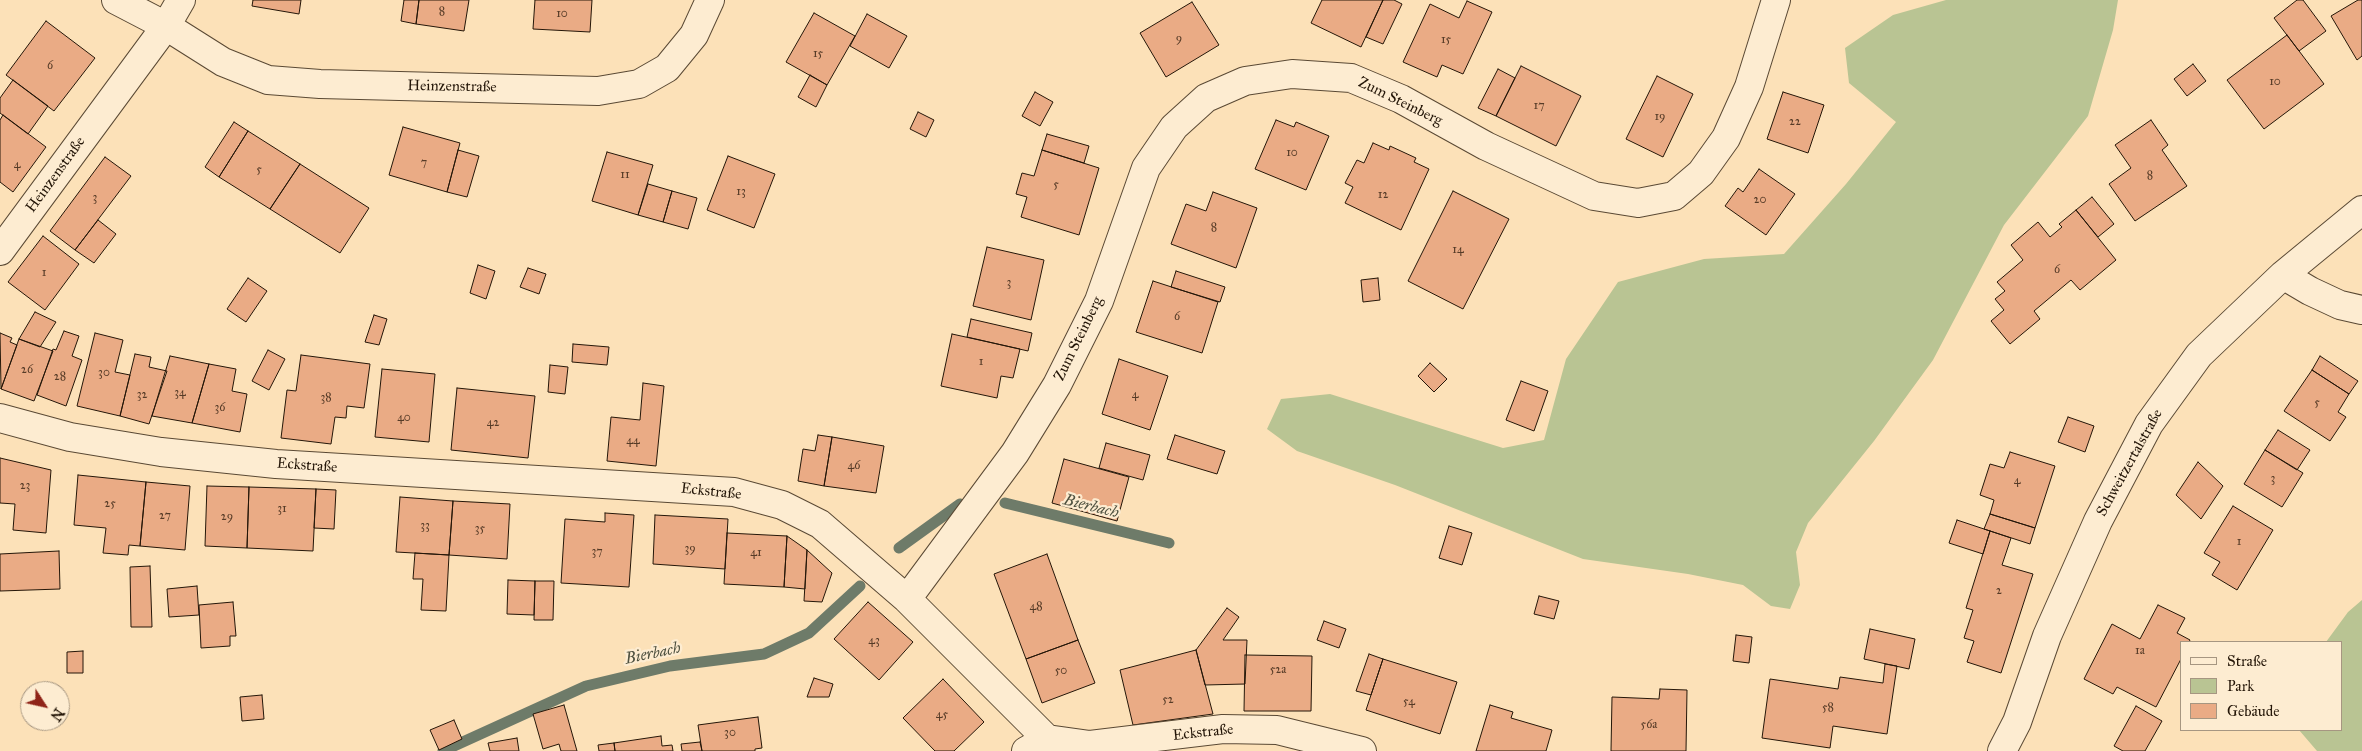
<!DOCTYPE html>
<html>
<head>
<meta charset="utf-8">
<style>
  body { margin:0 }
  #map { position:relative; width:2362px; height:751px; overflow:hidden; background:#fce1b8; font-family:"IM FELL Great Primer",serif }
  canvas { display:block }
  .legend { position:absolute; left:2180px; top:641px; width:162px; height:90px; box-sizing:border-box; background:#fdecd1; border:1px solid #a69681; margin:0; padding:6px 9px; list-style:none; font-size:15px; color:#241608 }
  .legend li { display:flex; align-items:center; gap:10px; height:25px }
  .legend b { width:25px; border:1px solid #a69681 }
  .north { position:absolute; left:20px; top:681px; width:50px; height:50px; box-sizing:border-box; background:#fdecd1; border:1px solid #a69681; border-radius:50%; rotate:125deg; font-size:14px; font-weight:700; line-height:20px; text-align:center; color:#241608 }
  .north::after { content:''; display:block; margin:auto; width:18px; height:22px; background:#8f2418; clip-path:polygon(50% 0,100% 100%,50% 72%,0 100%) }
</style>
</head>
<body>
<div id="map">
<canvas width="2362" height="751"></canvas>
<ul class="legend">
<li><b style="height:6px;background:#fdecd1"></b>Straße</li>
<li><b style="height:14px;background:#b9c493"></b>Park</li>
<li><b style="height:14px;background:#eaab85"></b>Gebäude</li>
</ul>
<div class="north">N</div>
</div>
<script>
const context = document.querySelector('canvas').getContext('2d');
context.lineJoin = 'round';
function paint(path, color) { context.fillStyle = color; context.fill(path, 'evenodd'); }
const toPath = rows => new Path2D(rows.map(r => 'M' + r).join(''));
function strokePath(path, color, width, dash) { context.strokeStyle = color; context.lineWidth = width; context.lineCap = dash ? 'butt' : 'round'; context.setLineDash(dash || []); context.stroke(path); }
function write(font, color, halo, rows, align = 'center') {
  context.font = font + ' "IM FELL Great Primer",serif'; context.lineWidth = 4.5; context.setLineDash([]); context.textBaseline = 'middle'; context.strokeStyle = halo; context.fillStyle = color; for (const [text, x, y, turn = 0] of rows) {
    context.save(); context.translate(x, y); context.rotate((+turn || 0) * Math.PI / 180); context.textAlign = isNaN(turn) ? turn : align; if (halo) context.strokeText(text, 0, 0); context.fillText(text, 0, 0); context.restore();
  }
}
const green = toPath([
  [1946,0,2118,0,2113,30,2088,116,2004,225,1933,360,1874,441,1808,523,1796,552,1800,585,1790,609,1771,606,1743,585,1688,574,1583,559,1395,485,1297,451,1267,429,1281,399,1330,394,1503,448,1544,440,1566,359,1618,282,1704,259,1784,254,1846,184,1896,122,1849,83,1845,48,1893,15],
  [2362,600,2362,751,2317,751,2299,730,2341,730,2341,642,2326,642,2348,612]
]);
const stream = toPath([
  [1005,503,1169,543],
  [899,548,960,504],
  [443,751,586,686,670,666,764,654,809,633,860,586]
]);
const building = toPath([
  [253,0,301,0,299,14,252,6,253,0],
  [404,0,419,0,416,24,401,21,404,0],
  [419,0,469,0,464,31,416,24,419,0],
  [535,0,592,0,590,32,533,29,535,0],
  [1322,0,1383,0,1361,47,1311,23,1322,0],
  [1383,0,1394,0,1402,4,1383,44,1366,37,1383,0],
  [2297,0,2303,0,2326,31,2299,51,2274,18,2297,0],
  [2358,0,2362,0,2362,56,2357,60,2331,16,2358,0],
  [1467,1,1492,12,1463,74,1442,65,1437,77,1403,62,1430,4,1459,18,1467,1],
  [1192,2,1219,45,1166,77,1140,33,1192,2],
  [814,13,855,36,827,85,786,62,814,13],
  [867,14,907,36,889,68,850,46,867,14],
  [46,21,95,58,54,111,6,75,46,21],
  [2287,35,2324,84,2264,129,2227,80,2287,35],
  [2193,64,2206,81,2187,96,2174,79,2193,64],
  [1521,66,1581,96,1556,146,1496,116,1521,66],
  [1498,69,1515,78,1496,116,1478,108,1498,69],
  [810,75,827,85,816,107,798,97,810,75],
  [1657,76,1693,94,1663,157,1626,139,1657,76],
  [13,80,48,106,28,134,0,113,0,98,13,80],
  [1035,92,1053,102,1040,126,1022,116,1035,92],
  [1783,92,1824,105,1808,153,1767,139,1783,92],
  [918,112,934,120,926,137,910,129,918,112],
  [3,115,46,147,13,192,0,182,0,120,3,115],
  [1276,120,1294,127,1296,122,1329,136,1306,190,1255,169,1276,120],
  [2151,120,2168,145,2162,150,2187,186,2135,221,2109,184,2131,168,2115,145,2151,120],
  [234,122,248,131,219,177,205,167,234,122],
  [403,127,460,143,447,192,389,175,403,127],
  [248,131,300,164,270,209,219,177,248,131],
  [1047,134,1089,146,1084,163,1042,150,1047,134],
  [1373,143,1389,150,1390,146,1416,158,1414,162,1429,169,1401,230,1345,203,1353,187,1345,183,1357,160,1364,163,1373,143],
  [458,150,479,156,467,197,447,192,458,150],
  [1042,150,1099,168,1079,235,1021,217,1027,197,1016,194,1022,173,1034,176,1042,150],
  [607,152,653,165,638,215,592,201,607,152],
  [728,156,775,174,754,228,707,210,728,156],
  [105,157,131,176,75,250,50,231,105,157],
  [300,164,369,208,340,253,270,209,300,164],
  [1759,169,1795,194,1766,235,1725,206,1738,188,1743,192,1759,169],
  [648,184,672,191,663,222,638,215,648,184],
  [672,191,697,198,688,229,663,222,672,191],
  [1453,191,1509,219,1463,309,1408,281,1453,191],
  [1213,192,1257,208,1236,268,1171,244,1186,204,1206,211,1213,192],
  [2092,197,2114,224,2098,237,2076,210,2092,197],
  [2076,210,2116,260,2080,290,2071,280,2034,311,2040,319,2010,344,1991,321,2004,310,1995,299,2005,291,1997,282,2023,260,2011,245,2038,222,2050,237,2062,227,2059,224,2076,210],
  [98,220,116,234,94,263,75,250,98,220],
  [43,236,79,264,45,310,8,282,43,236],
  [987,247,1044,260,1031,320,973,306,987,247],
  [478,265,495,271,486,299,470,293,478,265],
  [528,268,546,274,539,294,520,287,528,268],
  [1176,271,1225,287,1220,302,1171,287,1176,271],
  [248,278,267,291,246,322,227,309,248,278],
  [1378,278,1380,300,1363,302,1361,280,1378,278],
  [1153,281,1218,302,1202,353,1136,332,1153,281],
  [35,312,56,322,40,347,19,339,35,312],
  [374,315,387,319,379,345,365,342,374,315],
  [971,319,1032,333,1028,351,967,337,971,319],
  [64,331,79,336,72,356,82,360,66,406,37,395,53,349,56,350,64,331],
  [0,333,12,338,10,342,17,345,1,389,0,333],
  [95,333,123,340,115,372,130,375,120,416,77,406,95,333],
  [952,334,1020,349,1013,378,1001,376,997,398,941,386,952,334],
  [19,339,53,351,34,401,1,389,19,339],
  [573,344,609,347,607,365,572,362,573,344],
  [268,350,285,359,269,390,252,381,268,350],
  [135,354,151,357,149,367,167,371,149,424,120,416,135,354],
  [301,355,370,364,364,408,347,406,346,418,335,417,331,444,281,438,287,390,296,391,301,355],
  [170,356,209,364,192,423,152,416,170,356],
  [2320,356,2358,381,2349,394,2312,370,2320,356],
  [1119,359,1168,376,1150,430,1102,414,1119,359],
  [1430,363,1447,379,1434,392,1418,376,1430,363],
  [209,364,236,369,232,391,247,394,240,432,192,423,209,364],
  [550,365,568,367,565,394,548,392,550,365],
  [382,369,435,374,429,442,375,437,382,369],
  [2312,370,2349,394,2338,412,2346,417,2330,441,2284,411,2312,370],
  [1521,381,1548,391,1534,431,1506,420,1521,381],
  [643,383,664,386,656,466,607,461,611,417,640,420,643,383],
  [457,388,535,396,528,458,451,450,457,388],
  [2068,417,2094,426,2085,452,2058,442,2068,417],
  [2278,430,2310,450,2297,470,2265,450,2278,430],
  [818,435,832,437,824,486,798,481,803,449,815,451,818,435],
  [1175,435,1225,451,1217,474,1167,459,1175,435],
  [832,437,884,446,876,493,824,486,832,437],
  [1106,443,1150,455,1143,480,1099,468,1106,443],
  [2265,450,2303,473,2282,507,2244,484,2265,450],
  [2010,452,2055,466,2035,528,1990,514,1994,500,1980,495,1990,464,2004,468,2010,452],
  [0,458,51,470,46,533,13,530,15,504,0,503,0,458],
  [1064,459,1129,477,1117,521,1052,503,1064,459],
  [2198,462,2223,486,2201,519,2176,495,2198,462],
  [78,475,146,482,140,546,129,545,128,555,103,553,106,528,74,525,78,475],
  [146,482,190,486,185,550,140,546,146,482],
  [207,486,249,487,247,548,205,546,207,486],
  [249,487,316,489,313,551,247,548,249,487],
  [316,489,336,490,334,529,314,528,316,489],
  [400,497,453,501,449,555,396,552,400,497],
  [453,501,510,504,507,559,449,555,453,501],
  [2233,506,2273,530,2237,590,2212,575,2220,562,2204,553,2233,506],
  [605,513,634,515,629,587,561,583,565,519,605,522,605,513],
  [1990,514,2035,528,2030,544,1984,529,1990,514],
  [655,515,728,519,725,569,653,564,655,515],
  [1957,520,1990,531,1983,554,1949,543,1957,520],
  [1449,526,1472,533,1462,565,1439,558,1449,526],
  [1990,531,2011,538,2002,565,2033,574,2001,673,1967,662,1974,641,1964,638,1973,610,1966,608,1990,531],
  [727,533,787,536,784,587,724,584,727,533],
  [787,536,807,550,805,589,784,587,787,536],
  [807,550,832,573,822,602,804,601,807,550],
  [59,551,60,589,0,591,0,554,59,551],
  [415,553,449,555,446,611,421,610,423,579,413,579,415,553],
  [1047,554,1078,640,1026,659,994,574,1047,554],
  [150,566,152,627,131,627,130,567,150,566],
  [508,580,535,581,534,615,507,614,508,580],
  [535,581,554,581,553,620,534,620,535,581],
  [197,586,199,615,169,617,167,589,197,586],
  [1539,596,1559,601,1554,619,1534,614,1539,596],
  [233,602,236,636,230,636,230,646,201,648,199,605,233,602],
  [868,602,913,642,879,680,834,639,868,602],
  [2158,605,2185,618,2177,633,2190,640,2189,642,2181,642,2181,659,2156,707,2117,687,2113,694,2084,679,2112,624,2140,639,2158,605],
  [1227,608,1239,617,1223,640,1247,640,1245,684,1205,685,1196,650,1227,608],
  [1324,621,1346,629,1339,648,1317,640,1324,621],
  [1870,629,1915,639,1909,669,1864,659,1870,629],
  [1736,635,1752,637,1749,663,1733,661,1736,635],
  [1078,640,1095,683,1042,703,1026,659,1078,640],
  [1196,650,1213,714,1133,725,1120,670,1196,650],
  [83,651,83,673,67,673,67,652,83,651],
  [1369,654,1383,659,1371,695,1356,691,1369,654],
  [1245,655,1312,656,1311,711,1244,711,1245,655],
  [1383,659,1457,682,1440,734,1366,710,1383,659],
  [1885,664,1897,666,1887,734,1833,726,1830,748,1762,738,1770,679,1838,689,1840,677,1883,683,1885,664],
  [814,678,833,684,829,697,807,697,814,678],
  [943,679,984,722,954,751,935,751,903,718,943,679],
  [1660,689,1687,690,1686,751,1611,751,1612,697,1659,699,1660,689],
  [262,695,264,719,242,721,240,697,262,695],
  [564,705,577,751,561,751,559,744,543,749,533,714,564,705],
  [1490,705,1513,712,1511,718,1552,730,1546,751,1476,751,1490,705],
  [2136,706,2162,721,2145,751,2123,751,2114,746,2136,706],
  [758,717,762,748,755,749,755,751,702,751,698,725,758,717],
  [454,720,462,739,439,750,430,730,454,720],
  [661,736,662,746,672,745,673,751,615,751,614,743,661,736],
  [517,738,519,751,490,751,488,743,517,738],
  [700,742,702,751,682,751,681,744,700,742],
  [614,743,615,751,599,751,598,745,614,743]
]);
const minor = toPath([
  [116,0,166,26,223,62,268,80,320,84,598,91,639,84,667,68,694,35,710,0],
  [0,251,166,26,181,0],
  [2283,275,2310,291,2340,305,2362,310],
  [0,418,70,437,161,452,276,464,734,492,782,505,820,524,907,599,1047,739,1090,745,1223,729,1277,730,1362,751],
  [907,599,1015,453,1057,385,1099,301,1146,168,1174,127,1206,98,1245,81,1292,74,1351,78,1401,99,1486,146,1594,196,1638,203,1674,196,1701,173,1726,138,1749,87,1776,0],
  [1026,751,1047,739],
  [2002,751,2017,722,2047,636,2098,521,2149,424,2199,355,2283,275,2362,210]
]);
const numberNames = [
  ["8",442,12],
  ["10",562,14],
  ["9",1179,39],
  ["15",1446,40],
  ["15",818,54],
  ["6",50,66],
  ["10",2275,82],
  ["17",1539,106],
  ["19",1660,117],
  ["22",1795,122],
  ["10",1292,153],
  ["7",424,163],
  ["4",17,165],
  ["5",259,170],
  ["11",625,175],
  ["8",2150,176],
  ["5",1056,185],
  ["13",741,192],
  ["12",1383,195],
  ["3",95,198],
  ["20",1760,200],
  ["8",1214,228],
  ["14",1458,250],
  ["6",2057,270],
  ["1",44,273],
  ["3",1009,283],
  ["6",1177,317],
  ["1",981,362],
  ["26",27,370],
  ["30",104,373],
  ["28",60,377],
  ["34",180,393],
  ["32",142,395],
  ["4",1135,395],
  ["38",326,398],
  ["5",2317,403],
  ["36",220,408],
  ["40",404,418],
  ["42",493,423],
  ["44",633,441],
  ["46",854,466],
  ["3",2273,479],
  ["4",2017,481],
  ["23",25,486],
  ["25",110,504],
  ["31",282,509],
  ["27",165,516],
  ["29",227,517],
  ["33",425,526],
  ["35",480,529],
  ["1",2239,542],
  ["39",690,549],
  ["37",597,552],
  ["41",756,553],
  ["2",1999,591],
  ["48",1036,607],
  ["43",874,641],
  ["1a",2140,651],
  ["52a",1278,670],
  ["50",1061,671],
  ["52",1168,700],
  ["54",1409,702],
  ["58",1828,708],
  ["45",942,715],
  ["56a",1649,725],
  ["30",730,733]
];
const streetNames = [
  ["Heinzenstraße",452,87,1],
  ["Zum Steinberg",1400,102,26],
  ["Heinzenstraße",56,175,-54],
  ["Zum Steinberg",1079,339,-64],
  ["Schweitzertalstraße",2130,463,-61],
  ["Eckstraße",307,466,4],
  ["Eckstraße",711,492,6],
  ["Eckstraße",1203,733,-6]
];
const waterNames = [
  ["Bierbach",1091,507,14],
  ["Bierbach",653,654,-12]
];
paint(green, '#b9c493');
strokePath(stream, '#6e7b69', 11);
paint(building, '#eaab85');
strokePath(building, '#241608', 1);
strokePath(minor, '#5a4934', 30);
strokePath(minor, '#fdecd1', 28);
write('12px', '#563b27', null, numberNames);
write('15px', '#241608', '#fdecd1', streetNames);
write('italic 16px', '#4f5140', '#fdecd1', waterNames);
</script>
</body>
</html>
